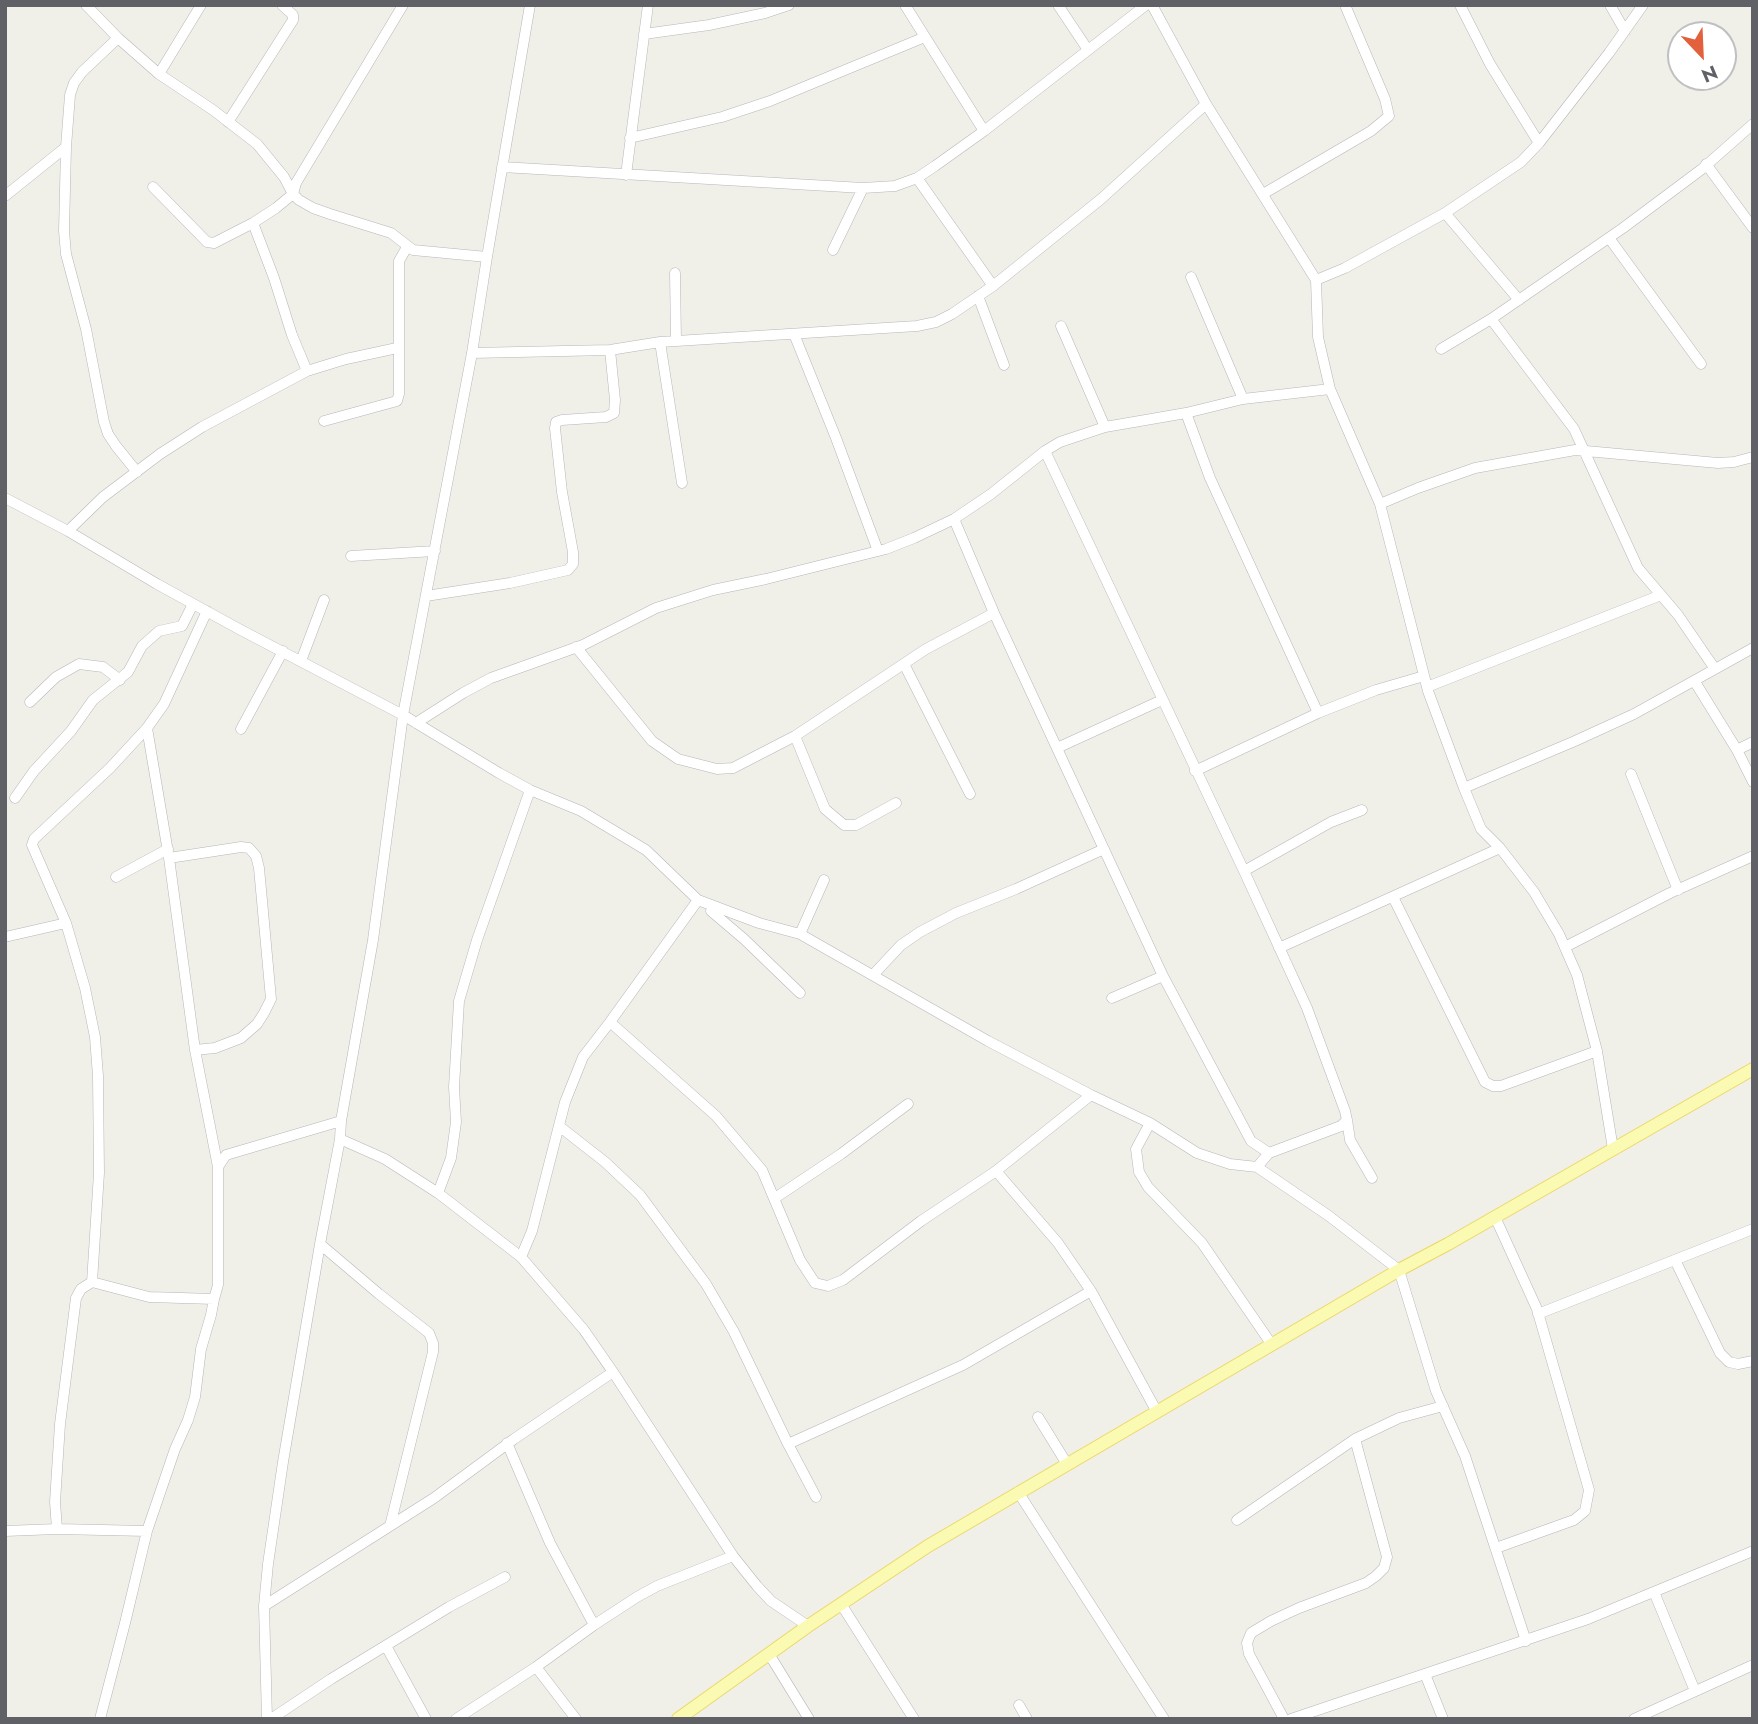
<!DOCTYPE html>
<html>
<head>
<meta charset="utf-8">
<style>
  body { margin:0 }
  #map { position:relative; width:1758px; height:1724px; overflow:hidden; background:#f0efe8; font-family:Jost,sans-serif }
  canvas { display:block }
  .frame { position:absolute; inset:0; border:7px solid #5f6167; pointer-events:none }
  .north { position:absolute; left:1667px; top:21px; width:70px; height:70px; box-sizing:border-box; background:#fff; border:2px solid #bfc0c2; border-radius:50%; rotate:157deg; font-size:19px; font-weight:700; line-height:28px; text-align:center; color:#5f6167 }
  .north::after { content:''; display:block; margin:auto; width:24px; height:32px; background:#e2603c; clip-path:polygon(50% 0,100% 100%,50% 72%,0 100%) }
</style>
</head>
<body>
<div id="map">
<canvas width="1758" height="1724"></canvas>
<div class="frame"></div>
<div class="north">N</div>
</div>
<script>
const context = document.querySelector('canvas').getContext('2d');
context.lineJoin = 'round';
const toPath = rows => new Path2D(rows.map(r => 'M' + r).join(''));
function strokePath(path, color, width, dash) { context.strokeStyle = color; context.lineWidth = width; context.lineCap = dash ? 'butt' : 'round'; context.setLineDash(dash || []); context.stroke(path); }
const minor = toPath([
  [86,5,118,38,159,74,213,110,257,144,284,177,293,194,299,200,313,208,330,214,391,233,413,250,487,257],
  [905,5,984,131],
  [1058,5,1088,50],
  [1152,5,1206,104,1316,280,1318,337,1330,389,1380,504,1428,691,1464,788,1481,829,1500,848,1534,892,1559,934,1577,975,1597,1051,1613,1149],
  [1460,5,1490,64,1539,143],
  [1610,5,1625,31],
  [644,34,709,25,765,13,789,5],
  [118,38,82,72,74,83,70,95,66,147,64,231,66,254,86,329,104,422,108,434,116,446,137,472],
  [159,74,201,5],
  [228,122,293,20,293,15,282,5],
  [630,138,722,117,770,101,925,37],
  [1706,164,1753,228],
  [502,167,863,188,895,186,917,178,935,166,984,131,1146,5],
  [626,175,648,5],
  [917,178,993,286],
  [153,187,207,242,214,243,253,223,276,208,293,194,296,183,403,5],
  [1263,194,1371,131,1389,116,1385,99,1345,5],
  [5,196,66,147],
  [1445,213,1519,300],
  [253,223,274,278,292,335,307,371],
  [1609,238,1701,364],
  [833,250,863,188],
  [675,273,676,341],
  [1191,277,1243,399],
  [1316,280,1345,268,1445,213,1521,162,1539,143,1609,53,1643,5],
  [978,296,1004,365],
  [1491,319,1574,429,1638,568,1678,615,1715,669],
  [1061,326,1105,427],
  [794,334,836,438,878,551],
  [660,342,682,483],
  [1441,349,1491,319,1623,228,1702,169,1753,124],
  [472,353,610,350,660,342,917,326,936,322,952,314,993,286,1101,199,1206,104],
  [1186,413,1210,478,1318,713],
  [324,421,397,401,399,394,399,261,407,247],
  [1045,451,1244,871,1307,1008,1345,1111,1347,1120,1341,1126,1269,1153,1257,1167],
  [5,498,68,531,157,584,239,629,403,715,499,773,530,790,581,811,646,850,698,900,759,923,800,934,988,1041,1091,1095,1150,1123,1197,1153,1230,1164,1257,1167,1329,1216,1399,1270,1436,1391,1465,1456,1526,1641],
  [1380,504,1418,488,1475,468,1575,450,1718,463,1734,462,1753,457],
  [954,519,994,613,1163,976,1251,1141,1269,1153],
  [68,531,103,497,160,454,202,427,307,371,346,359,397,348],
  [351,556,435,551],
  [426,596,510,583,568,570,573,564,573,552,562,492,555,428,556,422,562,420,606,417,614,413,615,400,610,350],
  [576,647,652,741,678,759,717,769,733,768,795,736,926,649,994,613],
  [301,661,324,600],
  [904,664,970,794],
  [1695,682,1737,750,1753,782],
  [1427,687,1661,595],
  [30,702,56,677,79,664,103,667,120,680],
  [416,723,463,693,491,678,583,645,656,608,713,590,766,579,886,549,914,538,954,519,991,494,1045,451,1060,442,1105,427,1186,413,1243,399,1330,389],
  [147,728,169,858,195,1050,218,1167],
  [241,729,283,651],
  [795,736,825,809,844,825,856,825,896,803],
  [1057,748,1162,700],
  [1737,750,1753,742],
  [1195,771,1318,713,1376,690,1424,676],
  [1631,774,1678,890],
  [1464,788,1575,741,1634,714,1753,648],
  [15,798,34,771,71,731,93,700,128,672,142,646,159,631,182,626,193,604],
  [169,858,241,847,249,848,256,856,259,868,271,999,264,1013,257,1024,241,1038,215,1048,195,1050],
  [1244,871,1331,822,1362,810],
  [116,877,168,849],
  [1393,897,1485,1082,1493,1086,1501,1086,1597,1051],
  [711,911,744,939,800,993],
  [800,934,824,880],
  [5,937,66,923],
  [1565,947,1670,893,1753,856],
  [1279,948,1500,848],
  [873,975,901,945,920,932,956,913,1016,889,1104,849],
  [1112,998,1163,976],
  [610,1022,716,1116,762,1170,800,1260,815,1283,828,1286,843,1280,921,1221,996,1171,1091,1095],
  [1347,1120,1350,1140,1372,1178],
  [1150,1123,1136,1149,1139,1172,1148,1187,1202,1243,1272,1345],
  [559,1126,605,1162,640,1195,706,1284,734,1332,788,1444,816,1497],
  [340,1139,385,1159,438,1193,521,1257,584,1330,613,1372,733,1556,757,1586,771,1601,808,1626],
  [996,1171,1058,1243,1091,1291,1157,1412],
  [438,1193,451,1158,456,1122,454,1087,459,1001,477,940,530,790],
  [775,1198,841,1154,908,1104],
  [1495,1217,1537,1309,1589,1490,1585,1511,1574,1520,1496,1548],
  [320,1244,379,1294,429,1333,433,1343,433,1352,390,1526],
  [521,1257,532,1231,565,1102,583,1057,610,1022,698,900],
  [1675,1260,1720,1353,1729,1362,1738,1364,1753,1361],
  [92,1282,99,1173,98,1076,95,1037,85,988,66,923,32,845,34,839,110,768,147,728,164,704,207,611],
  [1538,1314,1753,1229],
  [1038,1417,1067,1464],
  [507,1443,550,1543,594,1625],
  [788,1444,963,1365,1091,1291],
  [1018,1492,1164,1719],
  [1237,1520,1355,1439,1399,1418,1443,1406],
  [57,1529,55,1502,60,1424,76,1298,81,1289,92,1282,149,1297,214,1299,218,1285,218,1167,226,1155,341,1121],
  [5,1531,57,1529,147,1531],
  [1654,1592,1695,1691],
  [841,1604,914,1719],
  [264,1606,434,1498,514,1439,613,1372],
  [386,1646,426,1719],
  [769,1654,809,1719],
  [536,1667,576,1719],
  [1425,1674,1443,1719],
  [1019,1705,1027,1719],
  [100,1719,125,1623,147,1531,175,1449,188,1420,195,1397,201,1349,211,1315,214,1299],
  [267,1719,264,1606,268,1564,283,1462,320,1244,340,1139,341,1121,373,940,403,715,472,353,487,257,530,5],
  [271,1719,331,1679,449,1607,505,1577],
  [456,1719,536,1667,594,1625,637,1597,657,1586,733,1556],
  [1284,1719,1249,1654,1247,1643,1251,1633,1271,1621,1299,1608,1366,1583,1376,1576,1384,1568,1387,1557,1355,1439],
  [1291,1719,1588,1619,1753,1551],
  [1634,1719,1753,1665]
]);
const major = toPath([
  [678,1719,808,1626,928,1546,1399,1270,1448,1244,1753,1069]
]);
strokePath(minor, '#b5b6bb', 11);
strokePath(major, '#ebd866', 14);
strokePath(minor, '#fff', 10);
strokePath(major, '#fbfab2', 12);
</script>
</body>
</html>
